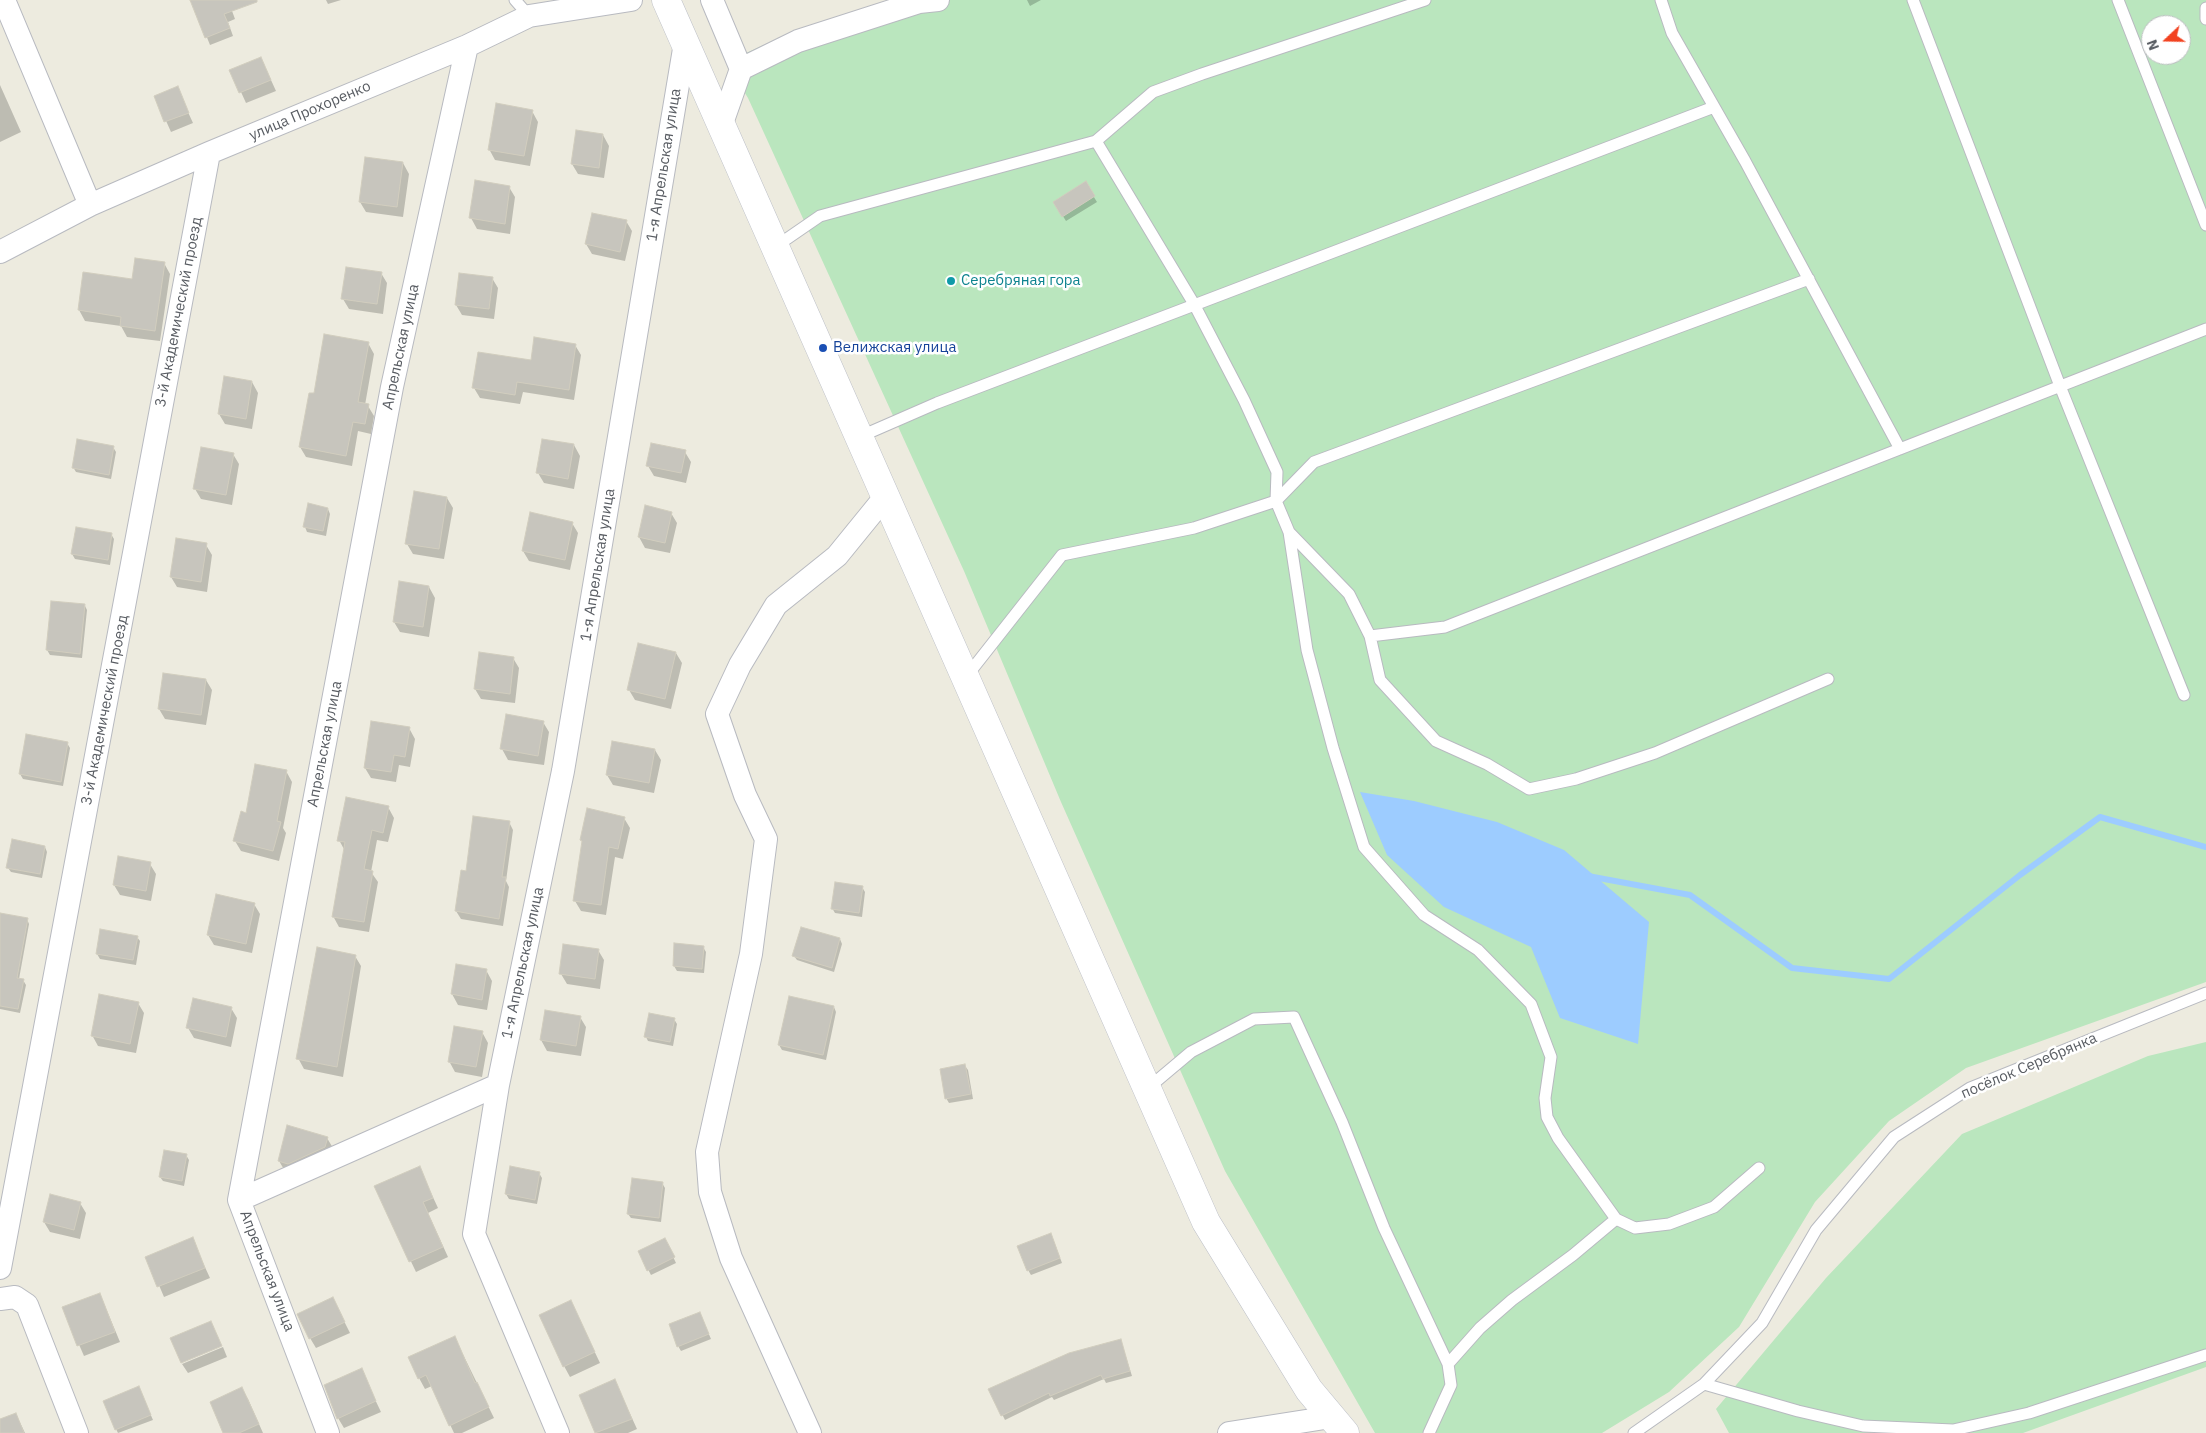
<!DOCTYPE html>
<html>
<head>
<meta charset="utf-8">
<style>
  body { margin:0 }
  #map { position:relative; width:2206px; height:1433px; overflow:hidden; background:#edebdf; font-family:"IBM Plex Sans",sans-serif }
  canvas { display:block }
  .north { position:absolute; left:2141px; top:15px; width:50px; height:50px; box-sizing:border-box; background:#fff; border:1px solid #bcbec0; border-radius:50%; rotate:249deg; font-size:14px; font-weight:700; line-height:20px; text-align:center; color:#585c62 }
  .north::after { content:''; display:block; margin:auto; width:18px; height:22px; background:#f24220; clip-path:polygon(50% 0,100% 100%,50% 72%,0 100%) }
</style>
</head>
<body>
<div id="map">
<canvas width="2206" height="1433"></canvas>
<div class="north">N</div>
</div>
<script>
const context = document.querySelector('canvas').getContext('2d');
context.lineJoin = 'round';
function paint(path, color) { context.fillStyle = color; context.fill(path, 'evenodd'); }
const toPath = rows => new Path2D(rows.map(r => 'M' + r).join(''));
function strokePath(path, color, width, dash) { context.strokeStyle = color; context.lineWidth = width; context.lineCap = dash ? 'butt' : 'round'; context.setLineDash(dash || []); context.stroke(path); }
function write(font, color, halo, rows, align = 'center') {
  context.font = font + ' "IBM Plex Sans",sans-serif'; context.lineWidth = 5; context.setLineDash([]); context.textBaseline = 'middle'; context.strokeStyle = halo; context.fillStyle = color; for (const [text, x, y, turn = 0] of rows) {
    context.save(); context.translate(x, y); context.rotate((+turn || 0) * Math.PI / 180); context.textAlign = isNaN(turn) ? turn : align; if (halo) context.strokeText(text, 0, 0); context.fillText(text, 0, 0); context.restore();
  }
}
const green = toPath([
  [893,0,2206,0,2206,982,1966,1068,1889,1121,1815,1202,1739,1327,1669,1392,1602,1433,1375,1433,1225,1171,1061,802,964,571,748,98,726,62,784,36],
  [2151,25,2181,25,2181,55,2151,55],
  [2206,1042,2206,1367,2023,1433,1729,1433,1716,1409,1826,1278,1962,1134,2148,1056]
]);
const water = toPath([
  [1360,792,1414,801,1497,822,1564,850,1649,922,1638,1044,1560,1018,1531,947,1444,907,1387,855]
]);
const shadow = toPath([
  [192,0,228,0,235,19,228,22,233,36,210,45],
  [326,0,341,0,328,4],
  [1027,0,1041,0,1030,6],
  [261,58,276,91,246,103,231,70],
  [0,85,21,132,0,142],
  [177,88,193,123,171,132,155,96],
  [532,111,538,122,530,166,495,160,489,149],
  [603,135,609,146,604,178,578,174,572,164],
  [403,163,409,174,403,217,366,212,360,202],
  [1085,183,1097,202,1066,221,1054,202],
  [509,187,515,197,510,234,477,229,471,218],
  [626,221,632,231,625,261,592,254,586,244],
  [164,263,170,274,160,341,127,337,121,326,85,321,79,310],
  [381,273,387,283,383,314,349,309,343,299],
  [492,278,498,288,494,319,462,315,456,305],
  [368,343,374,354,365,405,368,406,374,416,371,434,358,431,352,466,306,457,300,447,315,395],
  [575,345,581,355,574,400,523,392,520,404,480,398,474,388],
  [252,382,258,393,252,429,225,424,219,414],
  [574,445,580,456,574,489,544,483,538,473],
  [113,447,116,452,111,479,76,472,73,467],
  [685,452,691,462,686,483,654,476,648,466],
  [233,454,239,464,232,505,201,499,195,489],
  [447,498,453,508,444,559,413,554,407,544],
  [328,509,330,514,326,536,307,532,305,527],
  [671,513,677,523,670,553,645,548,639,537],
  [572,523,578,533,570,570,529,561,523,551],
  [111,534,114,539,110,565,75,559,72,554],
  [206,545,212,555,207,592,177,587,171,577],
  [429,587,435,598,429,637,400,632,394,622],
  [85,606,87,610,82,658,50,655,47,650],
  [676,653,682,663,671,709,635,700,629,690],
  [513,658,519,668,515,703,481,699,475,689],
  [206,680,212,690,206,725,165,719,159,709],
  [543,722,549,732,544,765,508,760,502,749],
  [409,728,415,739,410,767,399,765,396,782,371,778,365,768],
  [67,743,70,748,63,786,23,779,20,774],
  [655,750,661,760,654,793,613,785,607,775],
  [286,771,292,782,283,828,286,833,279,861,241,851,235,841,247,814],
  [388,807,394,818,388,842,377,840,371,872,378,882,369,932,339,927,333,916,345,851,339,840],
  [624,818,630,828,623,859,615,857,606,915,581,911,575,901],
  [509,822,513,830,506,881,509,887,503,926,461,919,456,911,467,872],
  [45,847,47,852,42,878,11,872,8,868],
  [150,864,156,874,151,901,120,895,114,885],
  [862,887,865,892,862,917,835,913,832,908],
  [254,904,260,914,252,953,214,945,208,935],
  [0,914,27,919,29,924,19,979,23,980,26,985,20,1013,0,1009],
  [802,928,840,939,842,944,834,972,797,960,794,956],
  [137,937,140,941,136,965,100,959,97,954],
  [703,947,706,952,704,973,677,971,674,966],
  [598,950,604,960,600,989,567,984,561,974],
  [355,956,361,966,343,1077,304,1069,298,1058],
  [486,970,492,981,487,1010,458,1005,452,994],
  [138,1003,144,1013,136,1053,98,1046,92,1035],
  [834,1007,836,1012,826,1060,782,1050,779,1045],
  [231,1008,237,1018,231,1047,194,1038,188,1028],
  [580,1017,586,1027,581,1056,547,1051,541,1040],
  [674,1019,677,1024,673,1046,648,1041,646,1037],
  [482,1032,488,1043,482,1077,455,1072,449,1061],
  [965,1066,968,1070,973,1099,949,1103,946,1098],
  [327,1138,333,1148,285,1171,279,1161],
  [186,1155,189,1160,184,1186,163,1181,160,1177],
  [419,1167,438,1208,428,1213,448,1257,416,1272,375,1186],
  [539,1173,542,1178,537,1204,509,1199,506,1194],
  [662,1183,665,1188,661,1222,631,1218,628,1214],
  [80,1203,86,1213,80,1239,50,1232,44,1222],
  [192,1239,210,1278,164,1297,147,1257],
  [1053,1239,1062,1263,1031,1275,1028,1270],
  [667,1244,676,1263,651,1275,639,1252],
  [100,1294,120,1342,84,1356,63,1308],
  [571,1302,600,1363,570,1377,564,1366],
  [338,1309,350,1333,316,1348,310,1338],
  [700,1313,711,1339,681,1351,678,1346],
  [455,1338,494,1418,462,1433,454,1433,432,1386,425,1389,419,1378],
  [1121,1341,1132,1376,1106,1383,1104,1379,1054,1400,1052,1397,1005,1420,990,1390],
  [223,1347,227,1357,188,1373,182,1364],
  [361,1370,381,1412,344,1428,338,1418],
  [615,1381,637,1429,628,1433,596,1433,580,1396],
  [139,1388,153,1420,118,1433,116,1429],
  [242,1389,248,1399,263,1433,224,1433],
  [16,1414,25,1433,0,1433,0,1420]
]);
const stream = toPath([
  [1588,876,1690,895,1792,968,1889,979,2020,875,2100,817,2206,847]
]);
const building = toPath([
  [190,0,257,0,257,2,224,14,230,28,205,38,190,0],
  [261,57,271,80,239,93,229,70,261,57],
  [178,86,189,113,164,122,154,96,178,86],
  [496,103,533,110,524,156,488,150,496,103],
  [576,130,603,134,599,168,571,164,576,130],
  [365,157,403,162,397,207,359,202,365,157],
  [475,180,510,186,505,224,469,218,475,180],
  [1086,181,1095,196,1062,217,1053,202,1086,181],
  [592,213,627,220,620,252,585,244,592,213],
  [135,258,165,262,155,331,120,326,121,317,78,310,83,272,132,279,135,258],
  [346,267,382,272,377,304,341,299,346,267],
  [459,273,493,277,489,309,455,305,459,273],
  [324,334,369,342,358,402,369,404,365,424,353,422,346,456,299,447,309,393,314,393,324,334],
  [534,337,576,344,569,390,517,382,515,395,472,388,478,352,531,360,534,337],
  [224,376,252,381,246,419,218,414,224,376],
  [77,439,114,446,109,475,72,468,77,439],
  [542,439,574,444,568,479,536,473,542,439],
  [651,443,686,450,681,473,646,466,651,443],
  [201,447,234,453,226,495,193,489,201,447],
  [414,491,447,497,439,549,405,544,414,491],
  [308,503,328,508,323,531,303,527,308,503],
  [645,505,672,512,665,543,638,537,645,505],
  [530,512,573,522,565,560,522,551,530,512],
  [76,527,112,533,108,560,71,554,76,527],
  [176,538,207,543,201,582,170,577,176,538],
  [399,581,429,586,423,627,393,622,399,581],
  [51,601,85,604,80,654,46,650,51,601],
  [638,643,676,652,665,699,627,690,638,643],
  [479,652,514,657,510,694,474,689,479,652],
  [163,673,206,679,201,715,158,709,163,673],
  [506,714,544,721,538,756,500,749,506,714],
  [371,721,410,727,405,757,394,755,391,772,364,768,371,721],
  [26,734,68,742,61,782,19,774,26,734],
  [612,741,655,749,649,783,606,775,612,741],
  [255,764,287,770,277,821,281,822,273,851,233,841,241,811,246,813,255,764],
  [346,797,389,806,383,833,372,830,364,869,373,871,364,922,332,917,345,842,337,841,346,797],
  [587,808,625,817,618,849,609,847,601,905,573,901,582,841,580,840,587,808],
  [473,816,510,821,502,877,506,877,499,919,455,911,461,870,466,871,473,816],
  [12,839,45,846,40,874,6,868,12,839],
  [118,856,151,862,146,891,113,885,118,856],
  [835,882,863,886,859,913,831,909,835,882],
  [216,894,255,903,246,944,207,935,216,894],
  [0,913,28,918,17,978,24,979,18,1009,0,1006,0,913],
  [801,927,840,938,832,968,792,956,801,927],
  [100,929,138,936,133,960,96,954,100,929],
  [674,943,704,946,702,969,673,966,674,943],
  [563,944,599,949,595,979,559,974,563,944],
  [317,947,356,955,337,1067,296,1059,317,947],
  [456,964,487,969,482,1000,451,994,456,964],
  [99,994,139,1002,130,1044,91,1036,99,994],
  [789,996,834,1006,823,1055,778,1045,789,996],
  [193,998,232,1007,226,1037,186,1028,193,998],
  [545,1010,581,1016,576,1046,540,1040,545,1010],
  [649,1013,675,1018,670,1042,644,1037,649,1013],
  [454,1026,483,1031,476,1067,448,1062,454,1026],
  [965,1064,971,1094,945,1099,940,1069,965,1064],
  [287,1125,328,1137,325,1147,288,1164,278,1161,287,1125],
  [164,1150,187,1154,182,1181,159,1177,164,1150],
  [420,1166,433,1198,423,1202,443,1247,409,1262,374,1186,420,1166],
  [510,1166,540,1172,535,1200,505,1194,510,1166],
  [632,1178,663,1182,659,1218,627,1214,632,1178],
  [50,1194,81,1202,74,1230,43,1222,50,1194],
  [1051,1233,1060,1258,1027,1271,1017,1246,1051,1233],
  [193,1237,205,1268,157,1287,145,1257,193,1237],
  [665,1238,675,1257,647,1271,638,1251,665,1238],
  [100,1293,115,1332,77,1346,62,1307,100,1293],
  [333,1297,345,1322,309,1339,297,1314,333,1297],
  [571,1300,595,1352,563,1367,539,1315,571,1300],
  [700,1312,709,1334,677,1347,669,1324,700,1312],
  [211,1321,222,1346,181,1363,170,1338,211,1321],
  [455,1336,475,1383,477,1382,489,1407,449,1426,426,1375,418,1379,408,1357,455,1336],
  [1121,1339,1130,1371,1103,1379,1101,1375,1050,1396,1049,1393,1001,1416,988,1389,1069,1353,1121,1339],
  [362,1368,376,1401,337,1419,324,1385,362,1368],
  [615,1379,632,1419,595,1433,579,1395,615,1379],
  [139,1386,151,1415,115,1430,103,1401,139,1386],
  [242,1387,259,1424,239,1433,223,1433,210,1402,242,1387],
  [16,1413,24,1433,0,1433,0,1419,16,1413]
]);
const lane = toPath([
  [515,0,529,16],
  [1661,0,1672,33,1745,161,1900,449],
  [1913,0,2060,386,2184,695],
  [2118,0,2206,225],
  [2206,8,2206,19],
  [775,247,820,216,1096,141,1153,92,1202,74,1425,0],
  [1809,279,1314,462,1276,501,1289,532,1349,594,1370,636,1380,680,1436,741,1487,764,1529,789,1576,779,1655,753,1828,679],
  [859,437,937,403,1714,107],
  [1289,532,1307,650,1333,748,1364,847,1424,915,1478,950,1531,1004,1551,1057,1545,1098,1547,1117,1558,1138,1616,1219,1573,1255,1512,1300,1480,1328,1448,1364],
  [1370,636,1445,627,2206,329],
  [966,677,1062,555,1194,528,1276,501,1277,472,1244,400,1194,304,1096,141],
  [1147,1089,1191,1052,1254,1019,1294,1017,1342,1122,1384,1228,1448,1364,1451,1385,1429,1433],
  [1616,1219,1635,1228,1669,1224,1714,1207,1759,1168],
  [1704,1384,1798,1411,1863,1426,1953,1430,2029,1413,2206,1355],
  [1634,1433,1704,1384,1762,1323,1816,1230,1894,1137,1970,1088,2206,993]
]);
const street = toPath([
  [4,0,90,205],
  [712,0,741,69],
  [721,126,741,69,798,41,919,2,938,0],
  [0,252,90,205,209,153,467,46,529,16,631,0],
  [498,1085,474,1234,558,1433],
  [239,1200,498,1085,563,771,685,43],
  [0,1268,209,153],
  [0,1299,15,1297,27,1305,77,1433],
  [328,1433,239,1200,392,387,467,46],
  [810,1433,731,1258,710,1192,707,1152,751,954,766,839,745,795,717,714,740,665,776,605,837,556,885,497],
  [1229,1433,1331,1417]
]);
const secondary = toPath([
  [666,0,1206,1222,1309,1390,1345,1433]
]);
const markers = [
  [951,281,5,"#0f9aa8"],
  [823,348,5,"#1a4fb4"]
];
const streetNames = [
  ["улица Прохоренко",310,111,-23],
  ["1-я Апрельская улица",664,165,-81],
  ["3-й Академический проезд",179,312,-79],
  ["Апрельская улица",401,347,-78],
  ["1-я Апрельская улица",598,565,-81],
  ["3-й Академический проезд",105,710,-79],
  ["Апрельская улица",325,744,-79],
  ["1-я Апрельская улица",523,963,-78],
  ["посёлок Серебрянка",2029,1066,-23],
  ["Апрельская улица",267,1271,69]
];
const cultureNames = [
  ["Серебряная гора",961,281]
];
const transitNames = [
  ["Велижская улица",833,348]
];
paint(green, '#bae6be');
paint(water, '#9dccff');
paint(shadow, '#0003');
strokePath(stream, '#9dccff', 6);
paint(building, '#c7c5bd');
strokePath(building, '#d1cdbe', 1);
strokePath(lane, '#b8bac0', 13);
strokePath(street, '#b8bac0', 24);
strokePath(secondary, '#babdc5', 29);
strokePath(lane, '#fff', 11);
strokePath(street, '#fff', 22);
strokePath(secondary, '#fff', 28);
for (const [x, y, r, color] of markers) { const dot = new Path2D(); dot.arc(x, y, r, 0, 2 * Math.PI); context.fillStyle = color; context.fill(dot); strokePath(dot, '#fff', 2); }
write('15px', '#585c62', '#fff', streetNames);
write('15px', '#0d838f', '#fff', cultureNames, 'left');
write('15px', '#164399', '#fff', transitNames, 'left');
</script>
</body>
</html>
